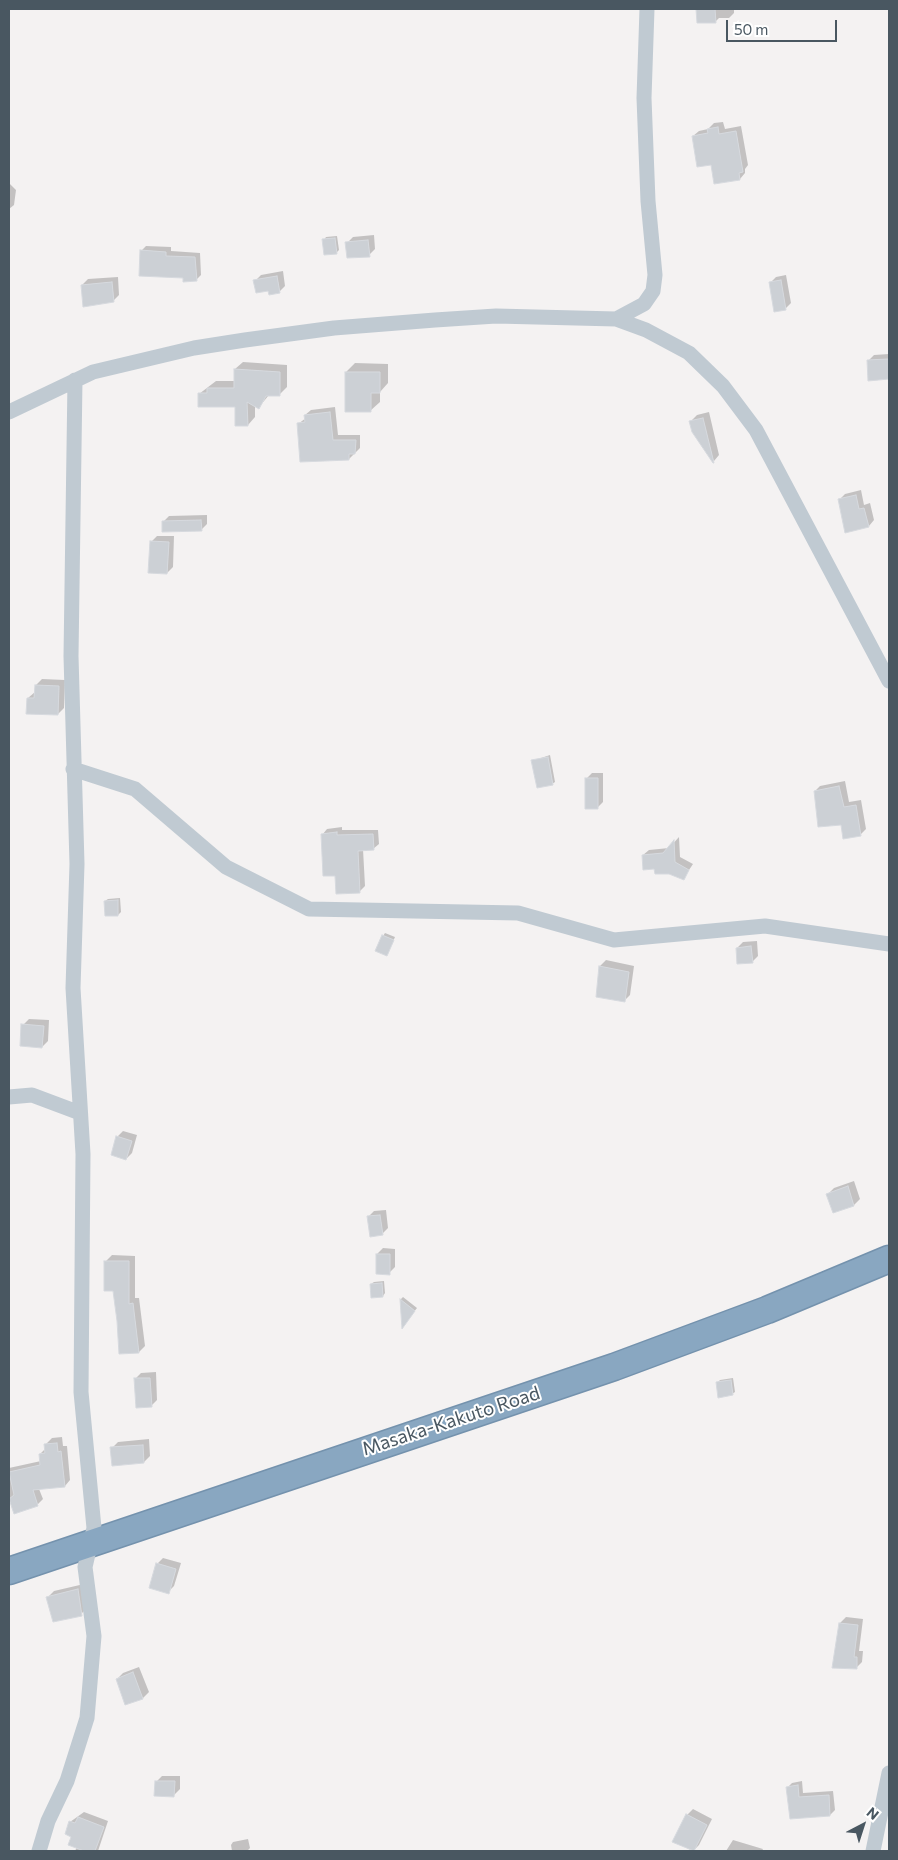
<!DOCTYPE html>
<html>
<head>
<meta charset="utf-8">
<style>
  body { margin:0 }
  #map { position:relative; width:898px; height:1860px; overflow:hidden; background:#f4f2f2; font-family:Commissioner,sans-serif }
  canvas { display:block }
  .frame { position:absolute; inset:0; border:10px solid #495761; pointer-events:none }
  .north { position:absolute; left:838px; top:1800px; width:50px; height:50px; -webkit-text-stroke:4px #fff; paint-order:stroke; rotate:40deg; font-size:14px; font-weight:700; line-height:20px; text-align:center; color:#495761 }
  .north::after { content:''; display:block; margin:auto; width:18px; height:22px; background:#495761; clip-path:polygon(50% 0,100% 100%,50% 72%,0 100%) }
  .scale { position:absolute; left:726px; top:20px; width:111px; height:22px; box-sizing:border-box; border:2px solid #495761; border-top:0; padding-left:6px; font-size:15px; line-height:18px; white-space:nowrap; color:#495761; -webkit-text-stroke:4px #fff; paint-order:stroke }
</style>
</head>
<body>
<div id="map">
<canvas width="898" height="1860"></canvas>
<div class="frame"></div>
<div class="north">N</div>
<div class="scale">50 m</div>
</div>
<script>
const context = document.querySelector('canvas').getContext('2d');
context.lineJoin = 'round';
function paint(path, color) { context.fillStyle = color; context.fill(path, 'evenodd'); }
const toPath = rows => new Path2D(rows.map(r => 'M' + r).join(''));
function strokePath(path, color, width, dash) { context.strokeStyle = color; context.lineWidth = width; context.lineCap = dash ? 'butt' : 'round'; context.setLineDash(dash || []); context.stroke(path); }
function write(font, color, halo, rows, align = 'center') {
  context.font = font + ' Commissioner,sans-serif'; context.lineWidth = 4; context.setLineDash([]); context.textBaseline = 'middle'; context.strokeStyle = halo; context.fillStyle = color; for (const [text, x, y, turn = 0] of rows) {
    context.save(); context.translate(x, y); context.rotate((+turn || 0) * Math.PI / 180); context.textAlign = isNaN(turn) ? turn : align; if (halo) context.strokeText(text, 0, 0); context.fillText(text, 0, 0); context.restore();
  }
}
const shadow = toPath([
  [698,9,734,9,734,13,729,18,719,18,715,22,698,22],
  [723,122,725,129,741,126,748,165,745,169,745,173,740,179,693,136,699,131,708,129,714,123],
  [9,183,16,190,14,205,9,209],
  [374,235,375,249,369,255,347,243,353,237],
  [337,236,339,250,336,253,324,240,326,237],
  [146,246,171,247,171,251,200,253,201,275,196,280,184,277,141,251],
  [283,271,285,286,279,292,269,290,255,281,261,275],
  [786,275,791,303,785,309,770,283,776,277],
  [118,277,119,295,113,301,82,285,88,279],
  [889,354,889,378,870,380,868,361,874,355],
  [243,362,287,365,287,387,279,395,269,395,259,407,255,405,255,417,248,425,236,406,199,394,216,381,235,381,235,369],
  [355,363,388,364,388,383,380,392,380,402,370,411,346,372],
  [335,407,338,435,360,435,360,448,349,459,298,424,306,418,305,415,311,410],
  [709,412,719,455,714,461,693,431,691,421,697,415],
  [861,490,864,505,870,503,874,520,869,526,846,532,840,499,845,494],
  [207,515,207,524,201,530,163,522,169,516],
  [157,536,174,536,173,567,167,573,151,542],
  [42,679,65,680,64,708,58,714,28,698,35,692,36,685],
  [550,755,555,782,552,784,532,761],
  [592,773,603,773,603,802,597,808,586,779],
  [845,781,849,802,861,800,866,829,861,834,844,837,842,823,815,791,820,786],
  [342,827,342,830,378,830,379,844,373,849,363,849,365,886,360,891,336,875,322,835,327,829],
  [679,837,680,857,693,864,683,879,656,868,643,855,649,850,669,848],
  [120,898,121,912,118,915,105,901,108,899],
  [385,933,395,937,387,955,383,936],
  [757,941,758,956,752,962,737,948,743,942],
  [606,960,634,966,630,995,624,1001,600,966],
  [29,1019,49,1020,48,1041,42,1047,23,1025],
  [123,1131,137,1135,132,1153,126,1159,117,1137],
  [854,1181,860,1199,854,1205,834,1211,828,1194,834,1188],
  [386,1210,388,1228,382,1234,368,1217,374,1211],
  [383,1248,395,1249,395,1267,389,1273,377,1254],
  [112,1255,135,1256,135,1298,139,1298,145,1346,139,1352,114,1290,106,1261],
  [384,1281,385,1293,383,1296,371,1284,374,1282],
  [403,1297,417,1308,403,1326,401,1299],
  [156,1372,157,1400,151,1406,135,1379,141,1373],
  [733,1378,735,1392,732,1394,717,1383,720,1380],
  [62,1437,63,1446,67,1446,70,1480,65,1486,39,1489,43,1499,37,1505,15,1513,9,1495,9,1468,41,1461,40,1454,46,1448,46,1444,52,1438],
  [149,1439,150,1456,144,1462,112,1448,118,1442],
  [163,1558,181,1563,174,1586,168,1592,157,1564],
  [84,1584,87,1608,81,1614,48,1597,54,1591],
  [846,1617,863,1619,859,1651,863,1651,862,1662,856,1668,833,1667,840,1623],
  [139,1667,149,1692,143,1698,117,1679,123,1673],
  [162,1776,180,1776,180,1789,174,1795,156,1782],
  [802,1781,803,1793,833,1791,835,1810,830,1815,791,1817,788,1787,792,1783],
  [693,1809,712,1819,699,1845,693,1851,674,1842,687,1815],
  [84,1812,108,1821,98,1851,75,1851,77,1847,70,1822],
  [248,1839,250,1848,247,1851,232,1851,231,1845,233,1842],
  [733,1840,763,1849,762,1851,726,1851]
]);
const building = toPath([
  [696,9,715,9,716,23,697,23,696,9],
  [718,127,719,134,736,131,743,172,739,173,740,180,714,184,711,165,697,167,692,136,708,133,707,129,718,127],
  [335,238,337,254,324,255,322,239,335,238],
  [368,240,370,257,347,258,345,242,368,240],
  [140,250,166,252,166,256,195,257,197,281,183,282,183,278,139,276,140,250],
  [277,276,280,293,269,295,268,291,256,293,253,280,277,276],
  [781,280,786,310,774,312,769,282,781,280],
  [112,282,114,302,83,307,81,285,112,282],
  [889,359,889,379,868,381,867,360,889,359],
  [234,369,280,372,280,396,266,396,259,409,247,402,248,426,235,426,235,407,198,407,198,393,207,393,207,388,234,388,234,369],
  [345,372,380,372,380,393,371,393,371,412,345,412,345,372],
  [330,412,333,440,356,440,355,454,349,454,349,460,300,462,297,423,305,422,304,415,330,412],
  [703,418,714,463,713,463,692,432,689,421,703,418],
  [856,495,859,509,864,508,869,527,845,533,838,499,856,495],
  [201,520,202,531,162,532,162,521,201,520],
  [150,541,169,542,167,574,148,573,150,541],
  [35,685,59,686,58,715,26,714,27,698,34,698,35,685],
  [548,757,553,785,537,788,531,760,548,757],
  [585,778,598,778,598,809,585,809,585,778],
  [839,786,844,807,856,805,861,836,843,839,841,825,818,827,814,791,839,786],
  [337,832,337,835,373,834,374,850,358,851,360,893,336,894,335,876,323,876,321,834,337,832],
  [674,840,675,862,689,870,684,880,669,874,655,874,654,869,643,870,642,855,663,853,674,840],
  [118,900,118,916,105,916,104,901,118,900],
  [382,935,394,940,387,956,375,951,382,935],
  [751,946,753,963,737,964,736,948,751,946],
  [599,966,629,972,625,1002,596,997,599,966],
  [21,1024,44,1026,42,1048,20,1046,21,1024],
  [116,1136,132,1141,126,1160,111,1155,116,1136],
  [848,1186,854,1206,833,1213,826,1194,848,1186],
  [380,1215,383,1235,370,1237,367,1216,380,1215],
  [376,1254,390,1254,390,1275,376,1274,376,1254],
  [104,1261,129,1261,129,1304,133,1303,139,1353,119,1354,117,1321,113,1291,104,1291,104,1261],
  [382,1283,383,1297,371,1298,370,1284,382,1283],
  [400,1299,415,1311,402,1329,400,1299],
  [134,1378,150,1378,152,1407,136,1408,134,1378],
  [731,1380,733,1395,718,1398,716,1382,731,1380],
  [57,1443,58,1452,61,1451,65,1487,33,1490,38,1506,14,1514,9,1499,14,1495,9,1472,40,1465,39,1454,45,1453,44,1444,57,1443],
  [143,1445,144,1463,112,1466,110,1447,143,1445],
  [156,1563,176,1569,169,1594,149,1588,156,1563],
  [78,1589,82,1616,53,1622,46,1597,78,1589],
  [839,1623,858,1625,854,1657,857,1657,857,1669,832,1668,839,1623],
  [133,1672,143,1699,125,1705,116,1679,133,1672],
  [155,1781,175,1781,174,1797,154,1796,155,1781],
  [798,1785,799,1797,829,1795,830,1816,790,1819,786,1787,798,1785],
  [686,1814,707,1825,694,1851,672,1842,686,1814],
  [78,1817,104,1827,95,1851,84,1851,68,1845,71,1837,65,1834,69,1821,75,1823,78,1817]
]);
const street = toPath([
  [616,319,644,304,653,291,655,275,648,201,644,98,647,9],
  [9,412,93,372,194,348,245,340,334,328,435,320,496,316,616,319,646,330,689,353,723,386,756,430,889,681],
  [73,769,135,789,226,867,309,909,518,913,614,940,765,926,889,944],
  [9,1097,32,1095,80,1113],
  [39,1851,48,1821,67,1781,87,1718,94,1636,85,1567,94,1528,81,1392,83,1154,73,988,77,864,71,656,75,380],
  [873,1851,889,1773]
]);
const highway = toPath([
  [9,1571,614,1367,767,1310,889,1259]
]);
const streetNames = [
  ["Masaka-Kakuto Road",451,1421,-18]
];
paint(shadow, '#0003');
paint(building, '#ccd0d5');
strokePath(building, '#d6d9de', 1);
strokePath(highway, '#7492ad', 29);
strokePath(street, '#c0cad2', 15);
strokePath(highway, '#89a7c1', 26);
write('19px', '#495761', '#fff', streetNames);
</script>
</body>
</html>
